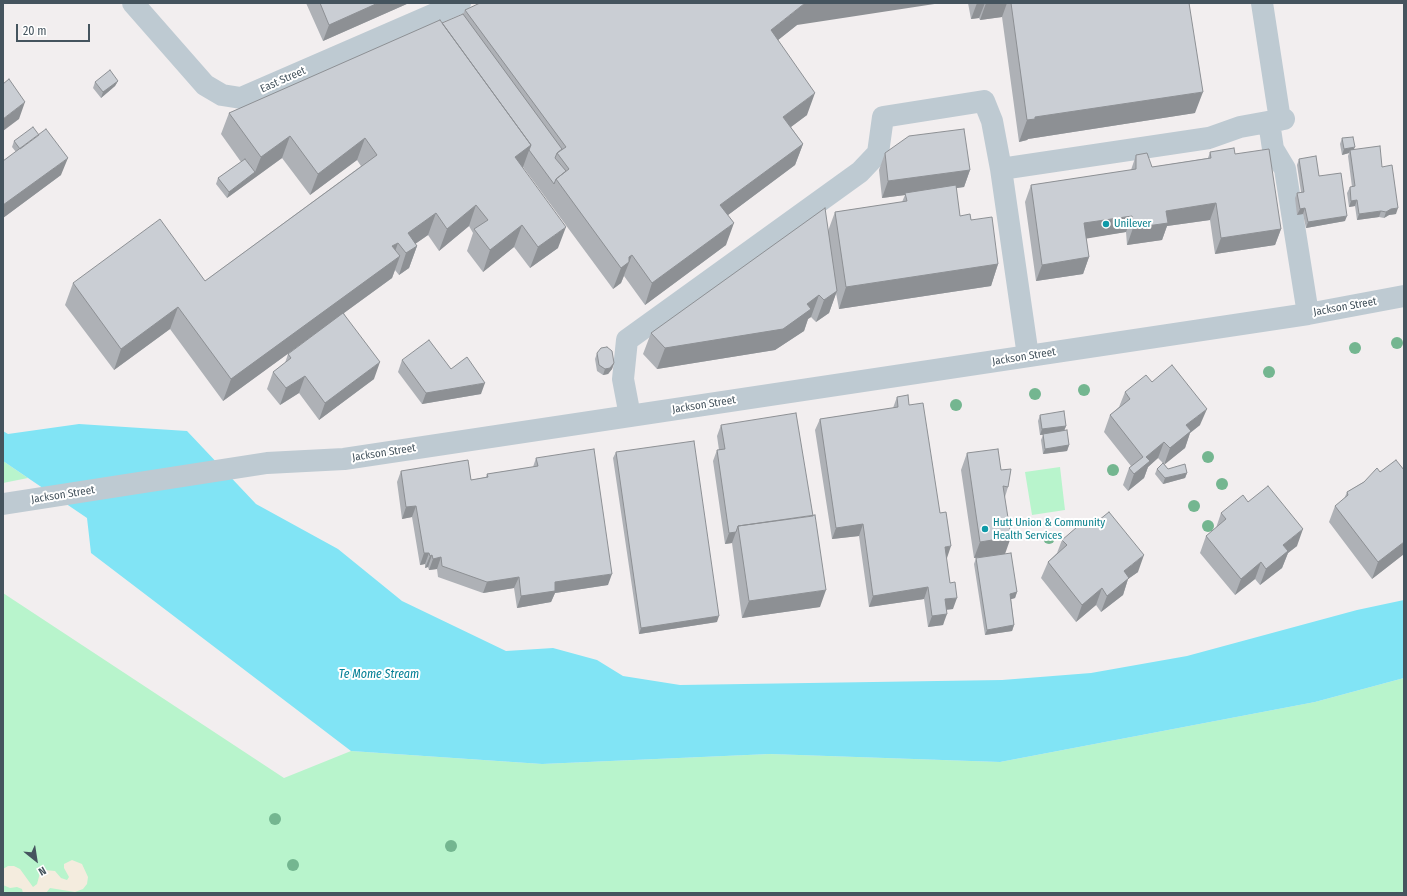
<!DOCTYPE html>
<html>
<head>
<meta charset="utf-8">
<style>
  body { margin:0 }
  #map { position:relative; width:1407px; height:896px; overflow:hidden; background:#f2eeef; font-family:"Fira Sans Condensed",sans-serif }
  canvas { display:block }
  .frame { position:absolute; inset:0; border:4px solid #45545e; pointer-events:none }
  .north { position:absolute; left:16px; top:840px; width:40px; height:40px; -webkit-text-stroke:3px #fff; paint-order:stroke; rotate:150deg; font-size:11px; font-weight:700; line-height:16px; text-align:center; color:#45545e }
  .north::after { content:''; display:block; margin:auto; width:14px; height:18px; background:#45545e; clip-path:polygon(50% 0,100% 100%,50% 72%,0 100%) }
  .scale { position:absolute; left:16px; top:24px; width:74px; height:18px; box-sizing:border-box; border:2px solid #45545e; border-top:0; padding-left:5px; font-size:12px; line-height:14px; white-space:nowrap; color:#45545e; -webkit-text-stroke:3px #fff; paint-order:stroke }
</style>
</head>
<body>
<div id="map">
<canvas width="1407" height="896"></canvas>
<div class="frame"></div>
<div class="north">N</div>
<div class="scale">20 m</div>
</div>
<script>
const context = document.querySelector('canvas').getContext('2d');
context.lineJoin = 'round';
function paint(path, color) { context.fillStyle = color; context.fill(path, 'evenodd'); }
const toPath = rows => new Path2D(rows.map(r => 'M' + r).join(''));
function strokePath(path, color, width, dash) { context.strokeStyle = color; context.lineWidth = width; context.lineCap = dash ? 'butt' : 'round'; context.setLineDash(dash || []); context.stroke(path); }
function write(font, color, halo, rows, align = 'center') {
  context.font = font + ' "Fira Sans Condensed",sans-serif'; context.lineWidth = 4; context.setLineDash([]); context.textBaseline = 'middle'; context.strokeStyle = halo; context.fillStyle = color; for (const [text, x, y, turn = 0] of rows) {
    context.save(); context.translate(x, y); context.rotate((+turn || 0) * Math.PI / 180); context.textAlign = isNaN(turn) ? turn : align; if (halo) context.strokeText(text, 0, 0); context.fillText(text, 0, 0); context.restore();
  }
}
const green = toPath([
  [3,461,28,478,3,483],
  [1060,467,1065,510,1032,515,1025,472],
  [3,593,284,778,351,751,542,764,770,754,1000,762,1315,702,1404,678,1404,893,3,893]
]);
const sand = toPath([
  [72,860,82,864,88,877,87,884,83,889,75,892,50,888,46,893,23,893,22,889,17,887,10,888,3,885,3,869,8,866,14,866,20,869,33,887,37,884,40,873,45,870,55,871,61,878,67,880,69,877,64,868,64,864]
]);
const water = toPath([
  [79,424,187,431,256,504,338,549,402,601,506,651,553,648,597,660,623,676,680,685,1002,680,1091,673,1187,656,1357,610,1404,600,1404,678,1315,702,1000,762,770,754,542,764,351,751,91,553,87,518,3,461,3,431,8,434]
]);
const minor = toPath([
  [133,3,205,85,222,95,241,98,460,3],
  [1262,3,1280,120],
  [1269,122,1273,149,1285,169,1308,314],
  [1001,169,1209,138,1240,127,1284,119],
  [630,416,623,379,627,340,860,172,878,153,883,117,984,101,992,121,1001,169,1028,356],
  [3,504,267,463,344,459,1308,314,1404,296]
]);
const trees = [
  [1397,343],
  [1355,348],
  [1269,372],
  [1084,390],
  [1035,394],
  [956,405],
  [1208,457],
  [1113,470],
  [1222,484],
  [1194,506],
  [1208,526],
  [1049,538],
  [275,819],
  [451,846],
  [293,865]
];
const wall = toPath([
  [306,3,409,3,323,41],
  [968,3,1189,3,1195,113,1028,139,1027,140,1019,142,1002,17,980,20,979,18,971,19],
  [465,10,797,25,778,40,807,115,791,127,803,144,795,165,728,215,726,245,645,305,624,276,621,283,613,289,523,167,522,167,558,248,530,268,514,247,483,272,467,251,473,233,469,226,439,251,428,235,415,244,417,246,409,268,399,275,395,270,392,278,344,313,374,379,319,420,299,393,280,405,267,389,273,372,285,363,288,354,327,325,223,401,170,329,114,370,65,305,73,283,205,281,361,166,357,160,310,195,282,158,227,198,216,184,218,178,241,162,221,134,229,113,463,14],
  [118,81,115,86,101,98,93,88,95,82],
  [1342,138,1353,150,1382,167,1396,214,1389,215,1384,218,1379,217,1357,220,1355,206,1349,207,1347,193,1350,187,1352,187,1348,156,1349,153,1342,155,1340,144],
  [14,141,61,175,3,218,3,161,16,152,12,147],
  [1210,152,1235,154,1281,229,1275,245,1215,254,1210,220,1167,226,1162,240,1127,245,1126,232,1086,238,1089,257,1083,274,1036,281,1025,202,1031,185,1131,170,1136,155,1152,167,1208,158],
  [885,153,970,170,964,187,956,188,960,216,971,220,998,264,991,286,839,309,836,293,829,313,816,322,811,317,808,319,804,331,775,350,657,369,643,354,651,333,828,231,835,212,902,202,905,195,882,198,879,170],
  [1299,159,1319,176,1345,221,1306,228,1303,214,1297,215,1295,198,1297,193,1301,192,1297,165],
  [597,353,614,363,612,369,608,374,603,375,597,371,595,359],
  [402,360,451,369,481,394,422,404,398,372],
  [1152,382,1200,425,1190,433,1185,448,1164,464,1168,469,1187,473,1185,478,1163,484,1155,474,1157,469,1163,463,1158,458,1148,467,1144,478,1128,491,1123,485,1129,468,1131,466,1104,432,1110,415,1119,407,1125,392],
  [897,397,909,405,940,513,947,558,946,558,953,609,946,610,943,625,928,627,924,599,869,607,859,536,832,539,815,430,820,419,893,408],
  [1040,415,1066,426,1064,431,1069,445,1067,451,1043,454,1041,440,1043,435,1040,435,1038,421],
  [721,425,820,607,742,618,732,543,725,544,713,461,717,450,719,450,717,436],
  [616,452,717,622,639,634,613,458],
  [967,453,1001,470,1008,487,1005,497,1005,554,1017,592,1015,598,1011,599,1014,625,1012,631,985,635,974,564,976,558,974,558,961,470],
  [536,458,608,585,555,593,551,602,517,608,514,588,483,593,438,577,437,569,429,570,428,567,425,568,425,564,420,565,412,517,402,519,397,482,401,471,471,480,486,477,487,474,533,467],
  [1380,472,1404,554,1372,579,1329,522,1335,506,1344,499,1347,492],
  [1248,502,1297,546,1288,553,1282,568,1260,585,1255,579,1235,595,1200,553,1206,536,1216,528,1221,513],
  [1089,528,1138,572,1128,579,1123,595,1101,612,1096,605,1076,622,1041,578,1048,562,1057,553,1062,540]
]);
const shadedWall = toPath([
  [378,3,409,3,323,41,329,25],
  [805,3,941,3,797,25,763,52,771,30],
  [977,3,985,3,979,18,971,19],
  [986,3,1007,3,1002,17,980,20],
  [118,81,115,86,101,98,103,92],
  [1203,92,1195,113,1028,139,1027,140,1019,142,1027,120,1035,117],
  [815,93,807,115,776,138,783,117],
  [25,102,19,119,3,131,3,119],
  [290,136,282,158,227,198,229,192,255,172,261,157],
  [365,138,357,160,310,195,318,174],
  [803,144,795,165,712,227,720,205],
  [531,145,523,167,507,179,515,157],
  [1355,147,1352,153,1350,150,1349,153,1342,155,1344,149],
  [68,158,61,175,3,218,3,205],
  [970,170,964,187,906,195,905,193,905,195,882,198,888,181],
  [1357,200,1355,206,1349,207,1351,201],
  [1216,203,1210,220,1167,226,1162,240,1127,245,1133,228,1166,211],
  [476,205,469,226,439,251,447,229],
  [1305,208,1303,214,1297,215,1300,209],
  [1398,208,1396,214,1389,215,1384,218,1386,212,1391,209],
  [1381,211,1379,217,1357,220,1359,214],
  [436,213,428,235,405,251,408,233],
  [1132,216,1126,232,1078,240,1084,223],
  [1347,216,1345,221,1306,228,1308,222],
  [734,223,726,245,645,305,652,283],
  [522,225,514,247,483,272,490,250],
  [566,227,558,248,530,268,538,247],
  [1281,229,1275,245,1215,254,1221,238],
  [398,243,391,263,400,256,392,278,223,401,231,379,392,246],
  [417,246,409,268,399,275,406,253],
  [632,255,621,283,613,289,621,268,629,257],
  [1089,257,1083,274,1036,281,1042,265],
  [998,264,991,286,839,309,846,287],
  [837,291,829,313,816,322,824,300],
  [819,295,811,317,808,319,804,331,775,350,657,369,665,348,807,304],
  [178,307,170,329,114,370,121,349],
  [380,362,374,379,319,420,325,403],
  [614,363,612,369,608,374,603,375,605,369],
  [305,376,299,393,280,405,286,388],
  [485,383,481,394,422,404,426,393],
  [1207,409,1200,425,1190,433,1185,448,1164,465,1170,448,1186,425],
  [1066,426,1064,431,1040,435,1042,429],
  [1164,442,1158,458,1148,467,1144,478,1128,491,1134,474,1146,457],
  [1069,445,1067,451,1043,454,1045,449],
  [1187,473,1185,478,1163,484,1165,478],
  [416,506,412,517,402,519,406,507],
  [863,524,859,536,832,539,836,528],
  [1303,529,1297,546,1288,553,1282,568,1260,585,1266,569,1283,545],
  [736,532,732,543,725,544,729,533],
  [1011,537,1005,554,974,558,980,542],
  [1404,542,1404,554,1372,579,1378,562],
  [951,546,947,558,941,559,945,547],
  [424,553,429,553,425,564,420,565],
  [432,555,428,567,425,568,430,556],
  [1144,555,1138,572,1128,579,1123,595,1101,612,1107,596,1124,571],
  [441,557,437,569,429,570,433,559],
  [1261,562,1255,579,1235,595,1241,579],
  [612,574,608,585,555,593,551,602,517,608,521,596,555,582],
  [519,577,514,588,483,593,487,582],
  [928,587,924,599,869,607,873,596],
  [1102,588,1096,605,1076,622,1082,605],
  [826,590,820,607,742,618,749,601],
  [1017,592,1015,598,1008,600,1010,594],
  [957,598,953,609,941,610,945,599],
  [947,614,943,625,928,627,932,616],
  [719,616,717,622,639,634,641,628],
  [1014,625,1012,631,985,635,987,630]
]);
const building = toPath([
  [320,3,378,3,329,25,320,3],
  [480,3,808,3,805,3,771,30,815,93,783,117,803,144,720,205,734,223,652,283,632,255,629,257,629,262,621,268,556,179,569,169,557,153,566,147,465,10,480,3],
  [1011,3,1189,3,1203,92,1035,117,1035,119,1027,120,1011,3],
  [463,14,562,149,557,153,555,158,566,171,556,179,554,184,529,150,531,145,442,23,463,14],
  [440,20,531,145,515,157,566,227,538,247,522,225,490,250,474,229,488,220,476,205,447,229,436,213,408,233,417,246,406,253,398,243,392,246,400,256,231,379,178,307,121,349,73,283,160,219,205,281,377,155,365,138,318,174,290,136,261,157,229,113,440,20],
  [110,70,118,81,103,92,95,82,110,70],
  [9,79,25,102,3,119,3,84,9,79],
  [33,127,39,135,20,149,14,141,33,127],
  [46,129,68,158,3,205,3,161,46,129],
  [964,129,970,170,888,181,885,153,909,136,964,129],
  [1353,137,1355,147,1344,149,1342,138,1353,137],
  [1380,146,1382,167,1392,165,1398,208,1391,209,1386,212,1381,211,1359,214,1357,200,1351,201,1350,187,1355,186,1350,150,1380,146],
  [1234,148,1235,154,1269,149,1281,229,1221,238,1216,203,1166,211,1168,223,1133,228,1132,216,1084,223,1089,257,1042,265,1031,185,1136,169,1136,155,1147,153,1152,167,1211,158,1210,152,1234,148],
  [1316,156,1319,176,1341,173,1347,216,1308,222,1305,208,1300,209,1297,193,1304,192,1299,159,1316,156],
  [245,159,255,172,229,192,218,178,245,159],
  [956,185,960,216,970,214,971,220,992,217,998,264,846,287,835,212,907,201,905,193,956,185],
  [825,208,837,291,824,300,819,295,807,304,811,309,783,329,665,348,651,333,825,208],
  [343,313,380,362,325,403,305,376,286,388,273,372,291,358,288,354,343,313],
  [429,340,451,369,467,357,485,383,426,393,402,360,429,340],
  [607,347,612,351,614,363,610,368,605,369,599,365,597,353,601,348,607,347],
  [1172,365,1207,409,1186,425,1191,431,1170,448,1164,442,1146,457,1150,461,1134,474,1129,468,1143,457,1110,415,1130,399,1125,392,1146,375,1152,382,1172,365],
  [908,395,909,405,923,403,940,513,946,512,951,546,945,547,950,583,955,582,957,598,945,599,947,614,932,616,928,587,873,596,863,524,836,528,820,419,898,407,897,397,908,395],
  [1064,411,1066,426,1042,429,1040,415,1064,411],
  [796,413,813,516,738,526,736,532,729,533,717,450,725,449,721,425,796,413],
  [1067,430,1069,445,1045,449,1043,434,1067,430],
  [694,441,719,616,641,628,616,452,694,441],
  [594,449,612,574,555,582,555,591,521,596,519,577,487,582,442,566,441,557,433,559,432,555,430,556,429,553,424,553,416,506,406,507,401,471,468,460,471,480,488,477,487,474,538,466,536,458,594,449],
  [998,449,1001,470,1011,469,1008,487,1003,486,1011,537,980,542,967,453,998,449],
  [1396,460,1404,470,1404,542,1378,562,1335,506,1348,495,1347,492,1364,482,1377,468,1380,472,1396,460],
  [1163,463,1168,469,1185,464,1187,473,1165,478,1157,469,1163,463],
  [1268,486,1303,529,1283,545,1288,551,1266,569,1261,562,1241,579,1206,536,1226,519,1221,513,1243,495,1248,502,1268,486],
  [1109,512,1144,555,1124,571,1129,578,1107,596,1102,588,1082,605,1048,562,1067,545,1062,540,1084,521,1089,528,1109,512],
  [815,515,826,590,749,601,738,526,815,515],
  [1011,553,1017,592,1010,594,1014,625,987,630,976,558,1011,553]
]);
const markers = [
  [1106,224,4,"#0f9aa8"],
  [985,529,4,"#0f9aa8"]
];
const streetNames = [
  ["East Street",283,80,-24],
  ["Jackson Street",1345,307,-10],
  ["Jackson Street",1024,357,-9],
  ["Jackson Street",704,405,-9],
  ["Jackson Street",384,453,-9],
  ["Jackson Street",63,495,-9]
];
const cultureNames = [
  ["Unilever",1114,224],
  ["Hutt Union & Community",993,523],
  ["Health Services",993,536]
];
const waterNames = [
  ["Te Mome Stream",379,675]
];
paint(green, '#b8f4cc');
paint(sand, '#f4ecde');
paint(water, '#81e4f5');
strokePath(minor, '#becad2', 22);
context.fillStyle = '#74b690';
for (const [x, y] of trees) { context.beginPath(); context.arc(x, y, 6, 0, 2 * Math.PI); context.fill(); }
paint(wall, '#aeb1b6');
paint(shadedWall, '#8d9094');
paint(building, '#caced4');
strokePath(building, '#8d9094', 1);
for (const [x, y, r, color] of markers) { const dot = new Path2D(); dot.arc(x, y, r, 0, 2 * Math.PI); context.fillStyle = color; context.fill(dot); strokePath(dot, '#fff', 1.5); }
write('11px', '#45545e', '#fff', streetNames);
write('11px', '#0d838f', '#fff', cultureNames, 'left');
write('italic 12px', '#037f95', '#fff', waterNames);
</script>
</body>
</html>
